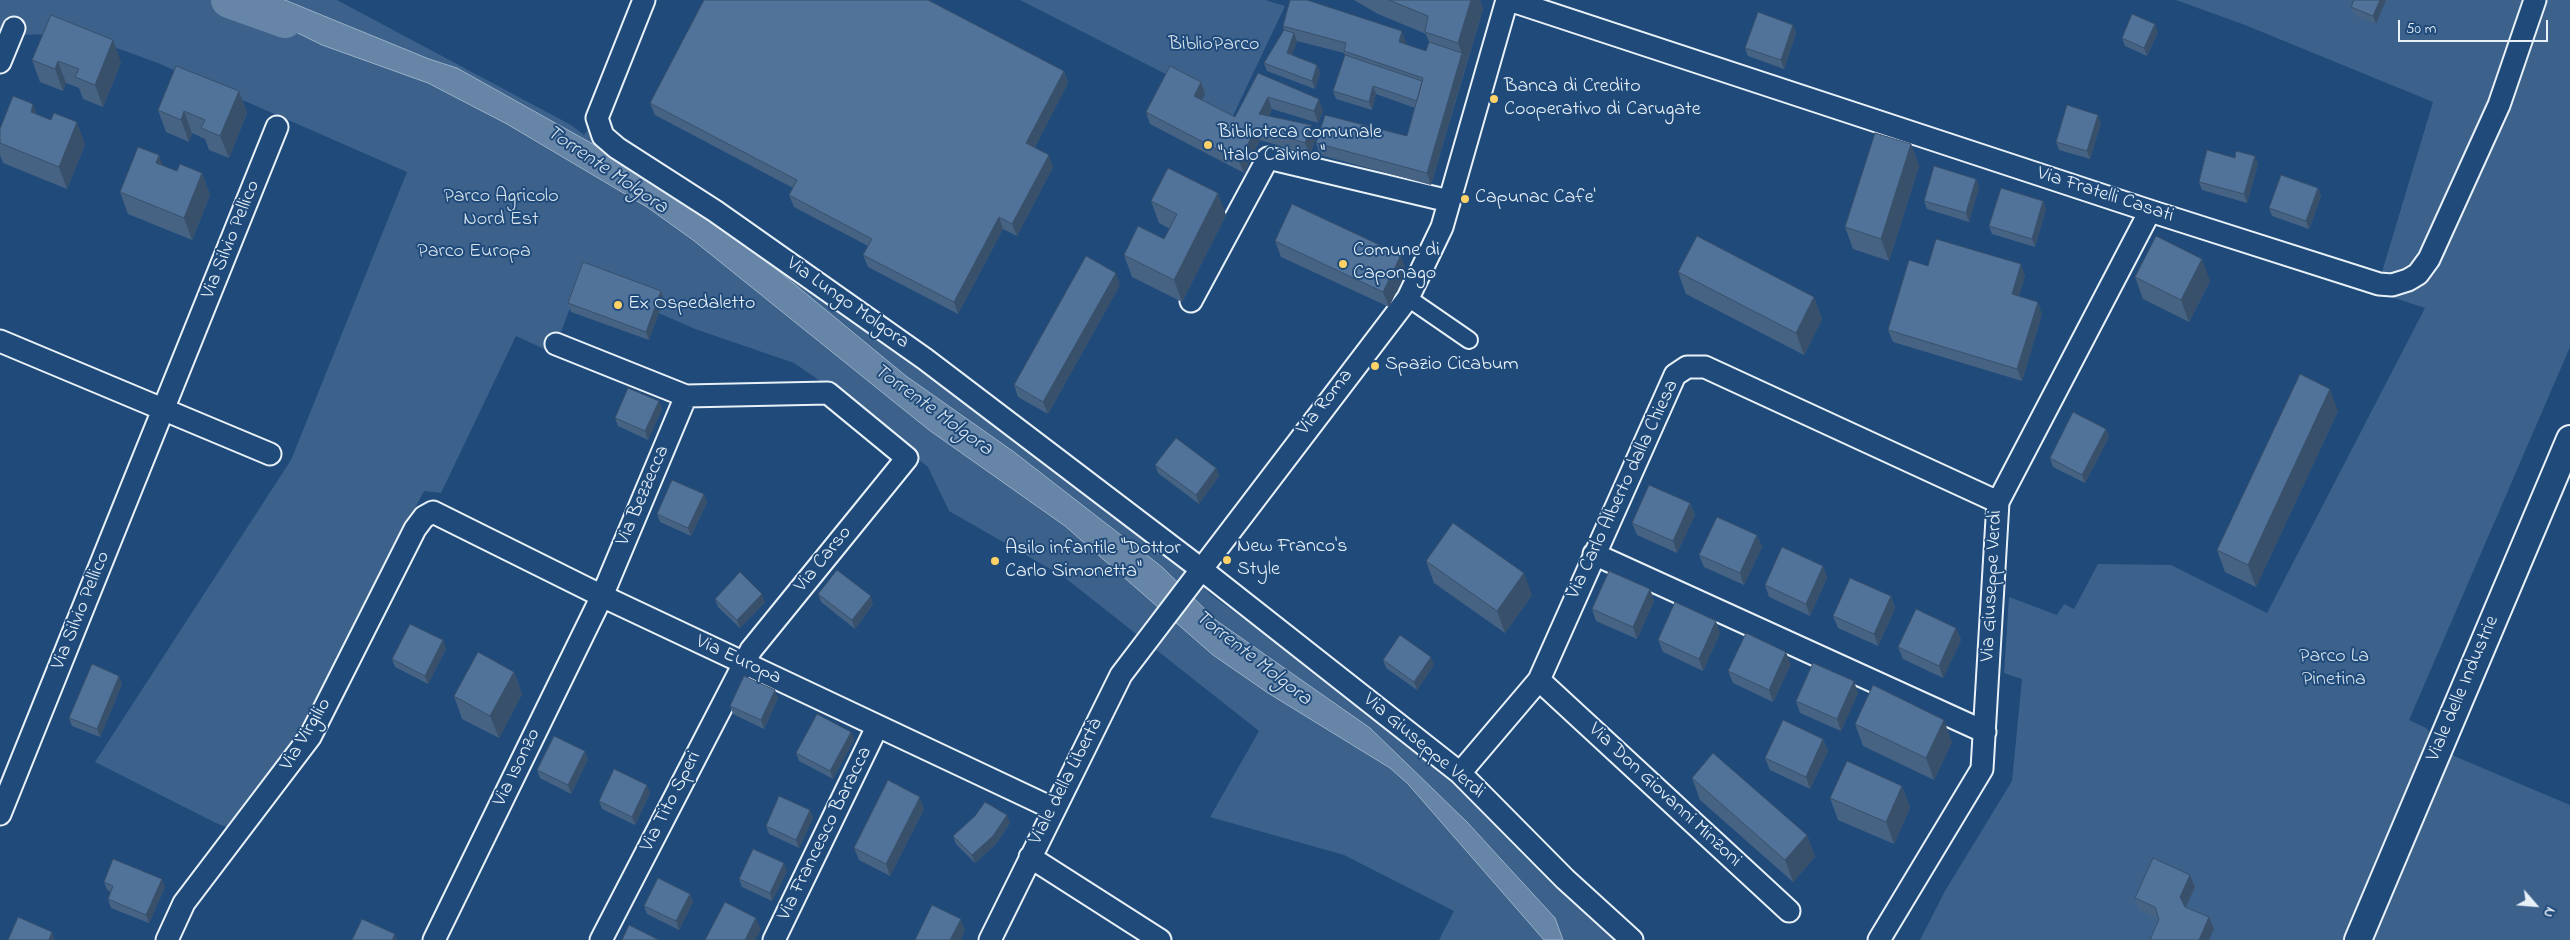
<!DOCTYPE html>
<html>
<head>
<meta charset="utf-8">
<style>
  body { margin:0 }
  #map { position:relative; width:2570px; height:940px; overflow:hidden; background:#1f4a7a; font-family:"Indie Flower",sans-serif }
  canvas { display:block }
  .north { position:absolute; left:2510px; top:880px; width:50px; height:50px; -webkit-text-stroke:4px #1f4a7a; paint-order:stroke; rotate:117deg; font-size:14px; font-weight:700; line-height:20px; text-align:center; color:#e8f1f8 }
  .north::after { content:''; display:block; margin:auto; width:18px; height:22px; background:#e8f1f8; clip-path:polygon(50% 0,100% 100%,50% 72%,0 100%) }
  .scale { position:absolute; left:2398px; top:20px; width:150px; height:22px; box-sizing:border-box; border:2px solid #e8f1f8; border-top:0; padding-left:6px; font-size:15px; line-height:18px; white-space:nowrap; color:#e8f1f8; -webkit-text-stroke:4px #1f4a7a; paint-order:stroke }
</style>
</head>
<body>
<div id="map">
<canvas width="2570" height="940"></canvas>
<div class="north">N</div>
<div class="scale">50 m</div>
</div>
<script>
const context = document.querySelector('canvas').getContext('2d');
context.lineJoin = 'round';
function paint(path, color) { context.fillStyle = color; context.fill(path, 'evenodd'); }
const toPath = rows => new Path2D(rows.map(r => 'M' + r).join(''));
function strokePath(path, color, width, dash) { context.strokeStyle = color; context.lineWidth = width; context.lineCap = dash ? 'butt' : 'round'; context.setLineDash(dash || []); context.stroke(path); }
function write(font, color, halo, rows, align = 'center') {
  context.font = font + ' "Indie Flower",sans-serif'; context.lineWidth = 4; context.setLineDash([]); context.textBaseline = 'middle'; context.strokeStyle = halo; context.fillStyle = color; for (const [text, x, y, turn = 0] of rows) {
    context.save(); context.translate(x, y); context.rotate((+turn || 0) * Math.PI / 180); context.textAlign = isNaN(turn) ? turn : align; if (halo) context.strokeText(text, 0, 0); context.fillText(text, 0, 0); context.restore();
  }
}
const green = toPath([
  [0,0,337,0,571,125,584,135,591,126,1177,557,1210,594,1440,764,1624,940,1439,940,1454,911,1344,855,1210,817,1259,731,1064,577,949,511,928,467,816,378,794,363,695,329,654,311,587,263,553,353,516,336,441,493,424,491,295,740,239,824,232,821,227,827,218,824,95,762,291,460,407,172,158,63,78,34,0,35],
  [1020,0,1265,0,1285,6,1229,124,1198,108,1205,94],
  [2176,0,2570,0,2570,347,2409,720,2426,728,2454,756,2570,805,2570,940,1920,940,1945,891,2012,781,2022,679,2004,673,2009,597,2057,615,2064,604,2074,609,2098,564,2171,565,2267,613,2425,308,2376,292,2433,102,2245,25]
]);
const water = toPath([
  [231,0,285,0,429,59,457,68,616,157,764,259,906,376,1014,452,1162,567,1217,621,1370,728,1467,822,1555,918,1563,940,1544,940,1408,784,1390,768,1268,693,1213,655,1065,526,929,430,693,240,647,207,507,124,428,83,322,45,231,0]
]);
const river = toPath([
  [229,0,285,20]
]);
const pedestrian = toPath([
  [1408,298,1469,340]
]);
const minor = toPath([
  [644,0,597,118,603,136,617,148,715,211,925,359,1201,569,1460,773,1565,879,1632,940],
  [1509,0,2150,211,2379,284,2392,285,2408,280,2418,274,2429,259,2499,105,2535,0],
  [0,62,14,28],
  [1191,301,1268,158,1449,201],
  [0,341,270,454],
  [556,344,686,396,828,393,907,458,751,650,601,940],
  [1594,554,1985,732],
  [1539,680,1789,911],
  [1460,773,1539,680,1675,375,1687,367,1705,367,1998,502],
  [0,814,277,127],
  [1030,857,1160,940],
  [167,940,184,903,310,737,415,529,424,517,433,512,602,596,1054,809],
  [434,940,602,596,686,396],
  [774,940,877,727],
  [990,940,1121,675,1408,298,1442,227,1507,0],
  [1879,940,1982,769,1998,502,2150,211]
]);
const tertiary = toPath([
  [2358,940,2570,439]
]);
const wall = toPath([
  [1354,0,1480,0,1483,9,1431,185,1320,155,1316,143,1407,136,1415,108,1376,94,1372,110,1336,99,1333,91,1345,55,1344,53,1297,41,1292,55,1317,65,1320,73,1315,89,1267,71,1264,63,1284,30,1283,26,1406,43,1406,44,1426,51,1429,42,1426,34,1378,14],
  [2354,0,2386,0,2376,24,2354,15,2351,7],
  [1793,25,1796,33,1784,69,1748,56,1745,48],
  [2158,32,2147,56,2125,46,2122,38],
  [32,60,121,62,103,107,83,99,79,88,66,83,63,91,40,82],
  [1064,71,1068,83,1035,147,1053,167,1017,236,1003,229,958,314,868,267,863,255,868,246,794,207,789,195,793,188,655,115,650,103],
  [1258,73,1323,111,1318,123,1272,109,1269,116,1316,137,1310,155,1260,140,1244,173,1150,124,1146,112,1201,82,1205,94,1202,100,1235,117],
  [239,91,247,113,229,158,209,150,205,139,192,133,189,142,166,132,158,110],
  [37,115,85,144,67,189,3,163,0,155,0,129],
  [2101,123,2090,159,2059,150,2056,142],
  [1911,144,1919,166,1889,261,1853,249,1845,227],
  [159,155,162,165,177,171,202,173,210,195,192,240,128,214,120,192],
  [2235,158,2258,164,2247,203,2202,190,2199,182],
  [1976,179,1979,187,1969,222,1927,209,1924,201],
  [2318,188,2321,196,2309,229,2272,216,2269,208],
  [1151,201,1226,215,1182,302,1132,277,1124,255,1164,239,1170,229,1159,223],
  [2043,201,2046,209,2035,247,1992,234,1989,226],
  [1275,241,1406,271,1389,307,1281,257],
  [1928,266,2025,276,2019,296,2042,314,2022,381,1893,342,1888,330],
  [1678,272,1814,297,1822,319,1804,355,1686,294],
  [2135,277,2210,281,2189,322,2143,299],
  [1120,285,1048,414,1018,397,1014,385],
  [661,291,664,299,649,340,571,312,568,303],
  [659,401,662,409,648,440,618,426,615,418],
  [2338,411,2256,587,2225,572,2217,550],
  [2106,429,2109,437,2085,483,2053,467,2050,458],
  [1155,465,1216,468,1219,476,1199,504,1158,473],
  [704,494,707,502,691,536,660,522,657,514],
  [1690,503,1695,515,1677,553,1637,535,1632,523],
  [1757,535,1762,547,1744,585,1704,567,1699,555],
  [1426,561,1532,595,1505,633,1434,583],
  [1823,566,1827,578,1810,616,1769,597,1765,585],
  [1650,589,1654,601,1637,639,1596,621,1592,609],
  [818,594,873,604,855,629,821,602],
  [1891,596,1895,608,1878,646,1838,628,1833,616],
  [715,599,765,602,740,628,718,607],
  [1956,628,1961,640,1943,678,1903,659,1898,647],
  [1720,633,1703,671,1663,652,1658,640],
  [443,640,446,649,428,684,395,667,392,659],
  [1383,660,1434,665,1417,690,1386,668],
  [1791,664,1773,702,1733,683,1728,671],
  [514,672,522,694,499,738,462,719,454,696],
  [119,676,122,684,100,737,72,726,69,718],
  [1858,693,1841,731,1800,713,1796,701],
  [778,698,764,729,733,714,730,706],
  [1855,724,1952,742,1934,780,1863,746],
  [851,732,854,740,833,779,799,761,796,753],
  [1823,739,1828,751,1810,789,1770,770,1765,758],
  [588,759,571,794,540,778,537,770],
  [1692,778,1807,835,1815,857,1793,882,1700,800],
  [1902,786,1910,808,1894,844,1838,820,1830,798],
  [650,793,635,825,602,809,599,801],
  [924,809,890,876,859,860,854,848],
  [810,810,813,818,799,848,769,834,766,826],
  [1010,823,996,844,975,863,956,844,953,836],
  [787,871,772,901,742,887,739,879],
  [104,882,165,887,149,923,111,908,108,899,111,892,107,890],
  [2195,887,2185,907,2214,929,2159,919,2139,910,2135,898],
  [690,894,693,902,679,930,647,914,644,906]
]);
const shadedWall = toPath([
  [1471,0,1480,0,1483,9,1466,65,1458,43],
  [2380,0,2386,0,2376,24,2373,16],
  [2155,24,2158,32,2147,56,2144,48],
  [1793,25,1796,33,1784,69,1781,60],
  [1402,31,1406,43,1403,54,1399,42],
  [1294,33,1297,41,1290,61,1287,53],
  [113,40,121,62,103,107,95,85],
  [1462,53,1466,65,1431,185,1427,173],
  [58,61,66,83,63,91,55,69],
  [1317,65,1320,73,1315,89,1312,81],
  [1064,71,1068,83,1031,155,1026,143],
  [1201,82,1205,94,1198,108,1194,96],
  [1373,86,1376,94,1372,110,1369,102],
  [239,91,247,113,229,158,220,136],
  [1268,97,1272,109,1264,126,1259,114],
  [1319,99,1323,111,1318,123,1314,111],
  [33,104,41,126,31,112],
  [184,111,192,133,189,142,181,120],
  [2098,115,2101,123,2090,159,2087,151],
  [77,122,85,144,67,189,59,167],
  [1311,125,1316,137,1310,155,1305,143],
  [1256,128,1260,140,1244,173,1239,161],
  [1911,144,1919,166,1889,261,1881,239],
  [159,155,167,177,156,163],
  [1049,155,1053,167,1017,236,1012,224],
  [2255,156,2258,164,2247,203,2244,194],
  [202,173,210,195,192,240,184,218],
  [1976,179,1979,187,1969,222,1966,213],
  [2318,188,2321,196,2309,229,2306,221],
  [1218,193,1226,215,1182,302,1174,280],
  [2043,201,2046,209,2035,247,2032,239],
  [999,217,1003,229,958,314,954,302],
  [1401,255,1406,271,1389,307,1383,292],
  [2202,259,2210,281,2189,322,2181,300],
  [2021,264,2025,276,2016,306,2012,294],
  [1116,273,1120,285,1048,414,1043,402],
  [661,291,664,299,649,340,646,332],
  [1814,297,1822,319,1804,355,1796,333],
  [2038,302,2042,314,2022,381,2017,369],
  [2330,389,2338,411,2256,587,2248,565],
  [659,401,662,409,648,440,645,431],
  [2106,429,2109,437,2085,483,2082,475],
  [1216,468,1219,476,1199,504,1196,495],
  [704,494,707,502,691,536,688,528],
  [1690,503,1695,515,1677,553,1673,541],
  [1757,535,1762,547,1744,585,1740,573],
  [1823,566,1827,578,1810,616,1806,604],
  [1524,573,1532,595,1505,633,1497,611],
  [1650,589,1654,601,1637,639,1633,627],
  [762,594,765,602,740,628,737,620],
  [871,596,873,604,855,629,852,620],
  [1891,596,1895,608,1878,646,1874,634],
  [1716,621,1720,633,1703,671,1699,659],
  [1956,628,1961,640,1943,678,1939,666],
  [443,640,446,649,428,684,425,676],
  [1786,652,1791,664,1773,702,1769,690],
  [1431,657,1434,665,1417,690,1414,682],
  [514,672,522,694,499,738,490,716],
  [119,676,122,684,100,737,97,729],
  [1854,681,1858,693,1841,731,1837,719],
  [775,690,778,698,764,729,761,720],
  [1944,720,1952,742,1934,780,1926,758],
  [851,732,854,740,833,779,830,771],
  [1823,739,1828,751,1810,789,1806,777],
  [585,751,588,759,571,794,568,785],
  [647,785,650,793,635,825,632,817],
  [1902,786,1910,808,1894,844,1886,822],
  [920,797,924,809,890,876,886,864],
  [810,810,813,818,799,848,796,840],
  [1007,815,1010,823,996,844,975,863,972,855],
  [1807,835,1815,857,1793,882,1785,860],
  [784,863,787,871,772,901,770,893],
  [2190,875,2195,887,2185,909,2180,897],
  [162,879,165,887,149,923,146,915],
  [690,894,693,902,679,930,676,921],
  [2209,917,2214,929,2209,940,2199,940],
  [756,918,761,930,755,940,745,940],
  [961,919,965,931,961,940,950,940],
  [52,932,55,940,49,940],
  [395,934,397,940,392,940]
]);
const building = toPath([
  [704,0,928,0,1064,71,1026,143,1049,155,1012,224,999,217,954,302,863,255,872,239,789,195,797,180,650,103,704,0],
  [1290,0,1307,0,1402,31,1399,42,1426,51,1429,42,1462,53,1427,173,1316,143,1325,115,1407,136,1423,78,1344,51,1346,43,1283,26,1290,0],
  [1389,0,1471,0,1458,43,1425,32,1428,16,1389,0],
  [2354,0,2380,0,2373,16,2351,7,2354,0],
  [1758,12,1793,25,1781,60,1745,48,1758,12],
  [2132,14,2155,24,2144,48,2122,38,2132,14],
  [51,15,113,40,95,85,75,77,79,69,58,61,55,69,32,60,51,15],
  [1284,30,1294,33,1287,53,1317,65,1312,81,1264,63,1284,30],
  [1345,55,1422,81,1417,101,1373,86,1369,102,1333,91,1345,55],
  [176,66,239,91,220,136,201,128,205,120,184,111,181,120,158,110,176,66],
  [1170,66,1201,82,1194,96,1235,117,1258,73,1319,99,1314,111,1268,97,1259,114,1311,125,1305,143,1256,128,1239,161,1146,112,1170,66],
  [13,96,33,104,31,112,51,120,54,113,77,122,59,167,0,143,0,129,13,96],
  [2067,105,2098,115,2087,151,2056,142,2067,105],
  [1875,133,1911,144,1881,239,1845,227,1875,133],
  [138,147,159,155,156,163,177,171,180,164,202,173,184,218,120,192,138,147],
  [2207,150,2235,158,2236,151,2255,156,2244,194,2199,182,2207,150],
  [1934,166,1976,179,1966,213,1924,201,1934,166],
  [1168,168,1218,193,1174,280,1124,255,1138,226,1164,239,1177,214,1151,201,1168,168],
  [2281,175,2318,188,2306,221,2269,208,2281,175],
  [2001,188,2043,201,2032,239,1989,226,2001,188],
  [1292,204,1401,255,1383,292,1275,241,1292,204],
  [1697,236,1814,297,1796,333,1678,272,1697,236],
  [2156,236,2202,259,2181,300,2135,277,2156,236],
  [1936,239,2021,264,2012,294,2038,302,2017,369,1888,330,1909,260,1928,266,1936,239],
  [1086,256,1116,273,1043,402,1014,385,1086,256],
  [583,262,661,291,646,332,568,303,583,262],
  [2300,374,2330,389,2248,565,2217,550,2300,374],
  [628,388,659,401,645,431,615,418,628,388],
  [2073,412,2106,429,2082,475,2050,458,2073,412],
  [1176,438,1216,468,1196,495,1155,465,1176,438],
  [672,480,704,494,688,528,657,514,672,480],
  [1649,485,1690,503,1673,541,1632,523,1649,485],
  [1717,517,1757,535,1740,573,1699,555,1717,517],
  [1453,523,1524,573,1497,611,1426,561,1453,523],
  [1782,547,1823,566,1806,604,1765,585,1782,547],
  [837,570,871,596,852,620,818,594,837,570],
  [1609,571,1650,589,1633,627,1592,609,1609,571],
  [740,572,762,594,737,620,715,599,740,572],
  [1850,578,1891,596,1874,634,1833,616,1850,578],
  [1675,602,1716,621,1699,659,1658,640,1675,602],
  [1916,609,1956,628,1939,666,1898,647,1916,609],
  [410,624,443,640,425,676,392,659,410,624],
  [1746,633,1786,652,1769,690,1728,671,1746,633],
  [1400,635,1431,657,1414,682,1383,660,1400,635],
  [478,652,514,672,490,716,454,696,478,652],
  [1813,663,1854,681,1837,719,1796,701,1813,663],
  [92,664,119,676,97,729,69,718,92,664],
  [744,676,775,690,761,720,730,706,744,676],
  [1873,685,1944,720,1926,758,1855,724,1873,685],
  [817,714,851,732,830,771,796,753,817,714],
  [1783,720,1823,739,1806,777,1765,758,1783,720],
  [554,736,585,751,568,785,537,770,554,736],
  [1713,753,1807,835,1785,860,1692,778,1713,753],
  [1847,761,1902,786,1886,822,1830,798,1847,761],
  [614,769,647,785,632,817,599,801,614,769],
  [888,780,920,797,886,864,854,848,888,780],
  [779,796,810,810,796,840,766,826,779,796],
  [985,802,1007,815,993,836,972,855,953,836,975,816,985,802],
  [753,849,784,863,770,893,739,879,753,849],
  [2153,858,2190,875,2180,897,2185,907,2209,917,2199,940,2150,940,2159,919,2155,907,2135,898,2153,858],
  [113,859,162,879,146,915,108,899,113,886,104,882,113,859],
  [658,878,690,894,676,921,644,906,658,878],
  [725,902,756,918,745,940,705,940,725,902],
  [932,905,961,919,950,940,915,940,932,905],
  [18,917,52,932,49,940,8,940,18,917],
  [362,919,395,934,392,940,352,940,362,919],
  [629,925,659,940,622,940,629,925]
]);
const markers = [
  [1494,99,5,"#ffd166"],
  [1208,145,5,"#ffd166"],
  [1465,199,5,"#ffd166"],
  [1343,264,5,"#ffd166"],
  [618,305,5,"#ffd166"],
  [1375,366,5,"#ffd166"],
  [1227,560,5,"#ffd166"],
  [995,561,5,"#ffd166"]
];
const parkNames = [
  ["BiblioParco",1214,46],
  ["Parco Agricolo",501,198],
  ["Nord Est",501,221],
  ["Parco Europa",474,253],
  ["Parco La",2334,658],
  ["Pinetina",2334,681]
];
const poiNames = [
  ["Banca di Credito",1504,88],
  ["Cooperativo di Carugate",1504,111],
  ["Biblioteca comunale",1218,134],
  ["\"Italo Calvino\"",1218,157],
  ["Capunac Cafe'",1475,199],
  ["Comune di",1353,252],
  ["Caponago",1353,275],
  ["Ex Ospedaletto",628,305],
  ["Spazio Cicabum",1385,366],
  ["New Franco's",1237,548],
  ["Style",1237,571],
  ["Asilo infantile \"Dottor",1005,550],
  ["Carlo Simonetta\"",1005,573]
];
const streetNames = [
  ["Via Fratelli Casati",2105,196,18],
  ["Via Silvio Pellico",232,240,-68],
  ["Via Lungo Molgora",847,304,35],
  ["Via Roma",1326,403,-52],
  ["Via Carlo Alberto dalla Chiesa",1624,490,-65],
  ["Via Bezzecca",644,496,-67],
  ["Via Carso",824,560,-51],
  ["Via Giuseppe Verdi",1993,586,-87],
  ["Via Silvio Pellico",82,611,-68],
  ["Via Europa",738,661,25],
  ["Viale delle Industrie",2464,689,-67],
  ["Via Virgilio",307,735,-59],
  ["Via Giuseppe Verdi",1423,747,40],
  ["Via Isonzo",518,768,-64],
  ["Viale della Libertà",1067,782,-63],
  ["Via Don Giovanni Minzoni",1664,796,43],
  ["Via Tito Speri",672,802,-63],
  ["Via Francesco Baracca",826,834,-64]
];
const waterNames = [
  ["Torrente Molgora",606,171,34],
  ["Torrente Molgora",932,411,36],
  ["Torrente Molgora",1252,659,38]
];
paint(green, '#3c628c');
paint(water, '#6685a7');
strokePath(water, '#9ab0c7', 1);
strokePath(river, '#6685a7', 36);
strokePath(pedestrian, '#e8f1f8', 20);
strokePath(minor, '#e8f1f8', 25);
strokePath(tertiary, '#e8f1f8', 30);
strokePath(pedestrian, '#1f4a7a', 16);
strokePath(minor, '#1f4a7a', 21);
strokePath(tertiary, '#1f4a7a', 26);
paint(wall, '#466384');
paint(shadedWall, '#39506b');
paint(building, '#517399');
strokePath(building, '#39506b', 1);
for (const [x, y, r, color] of markers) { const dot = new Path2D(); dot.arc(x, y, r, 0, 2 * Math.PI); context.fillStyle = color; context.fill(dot); strokePath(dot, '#1f4a7a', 2); }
write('20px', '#d7e3ed', '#1f4a7a', parkNames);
write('20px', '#e8f1f8', '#1f4a7a', poiNames, 'left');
write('20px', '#e8f1f8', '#1f4a7a', streetNames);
write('italic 21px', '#d4e1ec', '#1f4a7a', waterNames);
</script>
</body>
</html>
